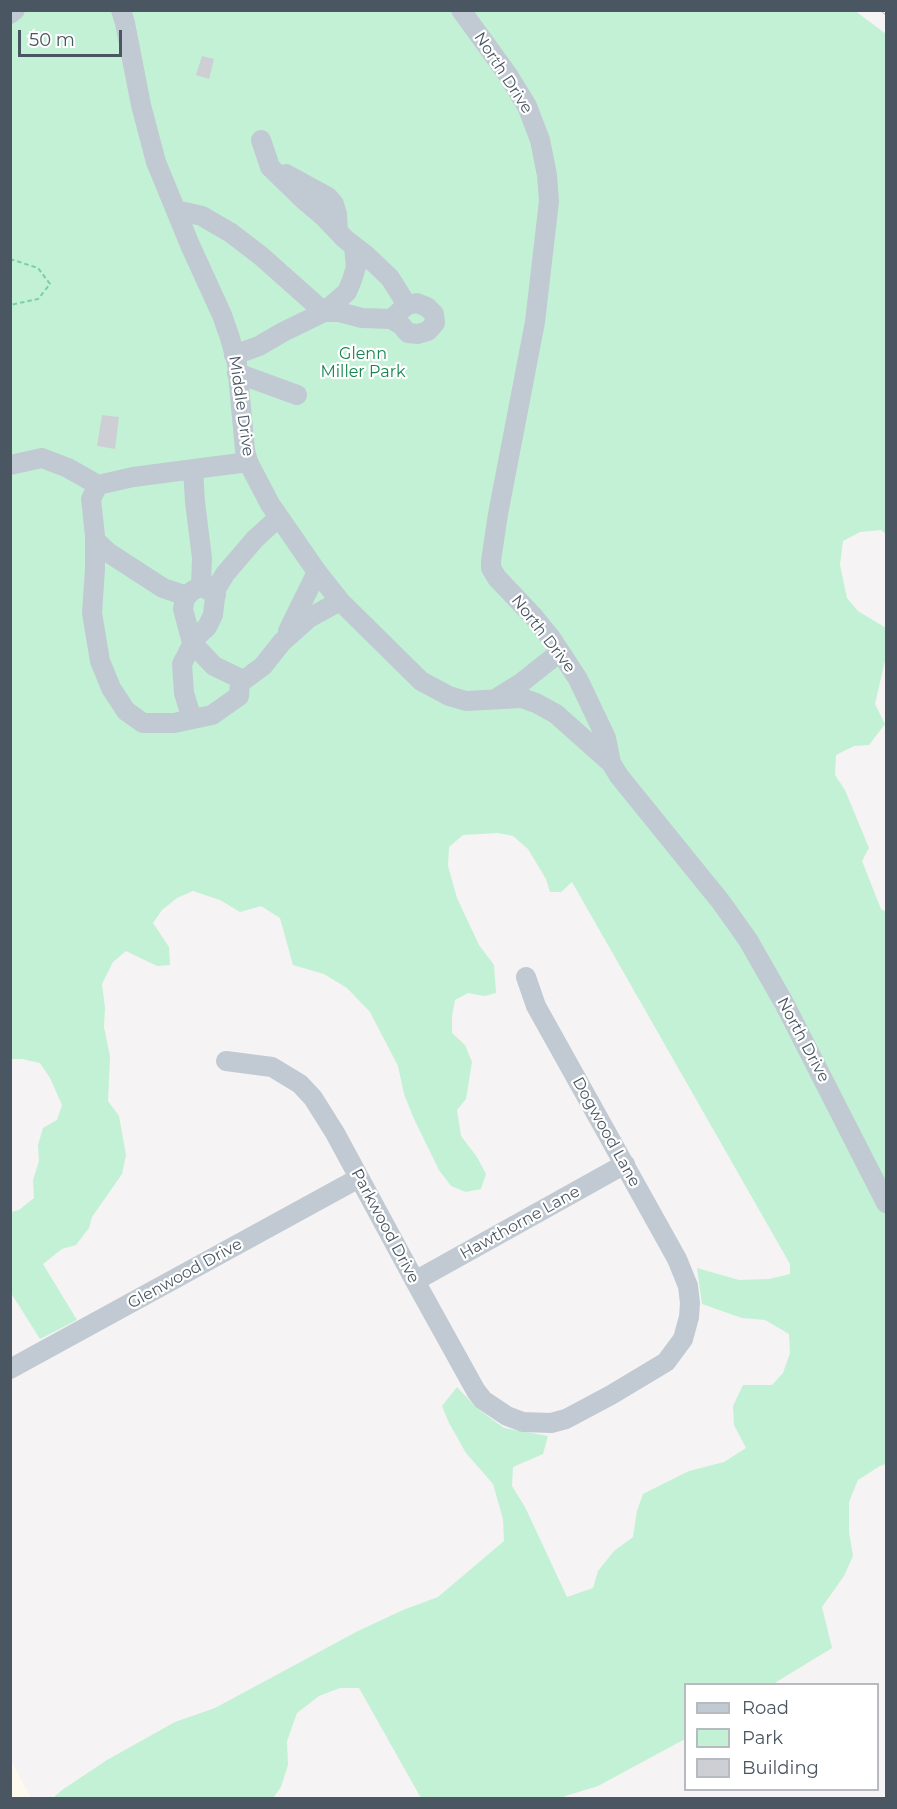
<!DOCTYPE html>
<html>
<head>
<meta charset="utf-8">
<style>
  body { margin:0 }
  #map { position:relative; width:897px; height:1809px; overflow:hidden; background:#f5f3f3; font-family:Montserrat,sans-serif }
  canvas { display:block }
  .frame { position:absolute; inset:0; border:12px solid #4a5661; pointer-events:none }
  .legend { position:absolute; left:684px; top:1683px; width:195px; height:108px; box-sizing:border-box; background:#fff; border:2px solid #b7bbc0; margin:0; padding:8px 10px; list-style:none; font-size:18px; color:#4a5661 }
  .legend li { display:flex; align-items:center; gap:12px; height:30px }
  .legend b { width:30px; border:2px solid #b7bbc0 }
  .scale { position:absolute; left:18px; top:30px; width:104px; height:27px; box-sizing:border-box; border:3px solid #4a5661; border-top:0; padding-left:8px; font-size:18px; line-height:21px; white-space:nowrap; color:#4a5661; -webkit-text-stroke:4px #fff; paint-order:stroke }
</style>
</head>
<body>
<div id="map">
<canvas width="897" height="1809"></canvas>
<div class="frame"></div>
<ul class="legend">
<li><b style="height:8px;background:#c1cad2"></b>Road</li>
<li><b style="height:16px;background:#c3f1d5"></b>Park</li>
<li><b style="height:16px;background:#cdcfd5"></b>Building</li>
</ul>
<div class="scale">50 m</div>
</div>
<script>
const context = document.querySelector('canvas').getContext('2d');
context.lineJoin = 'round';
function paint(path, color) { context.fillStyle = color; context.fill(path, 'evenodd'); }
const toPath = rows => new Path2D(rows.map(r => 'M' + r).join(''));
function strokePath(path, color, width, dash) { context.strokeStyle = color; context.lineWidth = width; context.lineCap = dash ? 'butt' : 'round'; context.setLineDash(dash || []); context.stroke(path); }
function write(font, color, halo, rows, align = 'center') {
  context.font = font + ' Montserrat,sans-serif'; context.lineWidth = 4.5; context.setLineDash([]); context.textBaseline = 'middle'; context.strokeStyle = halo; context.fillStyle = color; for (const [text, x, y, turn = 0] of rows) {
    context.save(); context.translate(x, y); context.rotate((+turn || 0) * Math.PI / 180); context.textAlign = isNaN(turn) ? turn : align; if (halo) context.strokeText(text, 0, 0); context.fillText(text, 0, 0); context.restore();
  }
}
const commercial = toPath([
  [10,1760,11,1760,31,1798,11,1798]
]);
const green = toPath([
  [854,10,886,34,886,534,881,530,860,532,843,541,840,565,847,598,858,611,886,628,886,656,875,704,885,724,869,745,854,746,836,755,835,775,845,790,869,848,862,861,881,909,886,912,886,1464,880,1466,858,1480,849,1502,849,1532,853,1556,844,1576,822,1607,832,1648,773,1684,686,1684,685,1739,598,1786,559,1798,421,1798,359,1688,340,1688,319,1696,297,1713,287,1741,288,1765,281,1787,273,1798,53,1798,62,1790,107,1760,175,1722,215,1708,358,1631,403,1610,438,1597,504,1541,503,1519,493,1484,466,1453,449,1423,442,1406,457,1387,478,1409,504,1428,548,1436,543,1454,513,1467,512,1486,525,1507,567,1597,593,1588,598,1571,614,1551,633,1537,637,1511,643,1494,689,1471,724,1462,746,1448,734,1425,733,1406,743,1385,772,1385,783,1373,790,1353,789,1334,765,1320,742,1318,702,1304,697,1268,739,1280,769,1279,790,1274,790,1264,572,882,561,892,550,892,546,879,528,849,513,836,498,833,463,835,449,847,448,866,457,898,479,945,494,965,496,993,484,996,468,993,455,1000,452,1016,452,1033,465,1045,472,1062,466,1099,457,1110,461,1136,477,1157,486,1174,481,1189,466,1192,451,1186,439,1170,414,1119,404,1094,398,1066,370,1012,347,988,324,974,293,965,280,918,261,906,240,912,220,900,193,891,177,898,162,910,153,923,169,947,170,965,157,966,126,951,113,962,102,984,105,1008,104,1027,110,1056,108,1101,119,1116,126,1155,122,1174,92,1217,89,1228,76,1245,62,1249,43,1264,77,1320,40,1339,11,1293,11,1212,19,1210,34,1198,33,1180,39,1161,38,1145,43,1128,57,1120,62,1105,50,1078,40,1063,22,1059,11,1059,11,11]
]);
const building = toPath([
  [202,56,214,59,209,79,196,75],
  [102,415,119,417,115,449,97,446]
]);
const path = toPath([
  [10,259,38,268,50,284,38,299,10,305]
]);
const minor = toPath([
  [121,10,125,23,141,105,156,162,190,245,222,315,230,338,237,364,245,450,248,462,270,504,317,572,340,601,421,681,449,696,466,701,522,698,536,703,556,714,611,763],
  [461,10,508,75,527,106,540,140,547,175,549,201,535,322,498,514,491,561,491,568,497,578,534,617,551,638,578,679,606,738,611,763,619,776,721,902,748,940,784,1003,886,1203],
  [10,14,15,10],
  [261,140,270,167,305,201,325,218,345,239,367,256,390,278,407,305],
  [286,174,328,197,334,204,337,214,338,231],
  [176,210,202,216,231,233,261,256,324,312,347,292,352,280,356,267,354,246],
  [234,355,259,346,283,332,324,312,339,312,362,318,391,319,401,325,408,333,418,334,428,331,435,323,434,314,427,307,417,303,407,305,391,319],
  [237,373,297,395],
  [10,465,42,458,68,468,98,485,133,477,248,462],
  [193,469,195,502,202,558,201,586,216,595],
  [98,485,91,499,95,536,95,569,92,613,100,661,111,688,126,711,143,723,174,723,212,715,239,696,240,683,263,666,282,642,309,618,340,601],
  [95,540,109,553,163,588,187,596],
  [201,586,192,591,185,598,183,609,192,643,214,666,243,680],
  [288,631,317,572],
  [497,698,521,683,560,652],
  [192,719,184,693,182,664,196,637,207,627,213,615,216,589,225,574,255,539,279,517],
  [226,1061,272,1067,300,1084,313,1098,335,1133,415,1281,476,1391,483,1400,507,1416,523,1422,551,1423,566,1419,611,1395,666,1362,683,1339,689,1317,690,1303,688,1286,677,1259,536,1006,526,977],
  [415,1281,625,1164],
  [10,1369,359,1178]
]);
const rail = toPath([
  [884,10,886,12]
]);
const streetNames = [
  ["North Drive",503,73,57],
  ["Middle Drive",241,406,82],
  ["North Drive",543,634,52],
  ["North Drive",803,1040,62],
  ["Dogwood Lane",606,1132,61],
  ["Hawthorne Lane",520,1223,-29],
  ["Parkwood Drive",385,1226,62],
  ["Glenwood Drive",185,1274,-29]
];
const parkNames = [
  ["Glenn",363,354],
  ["Miller Park",363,372]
];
paint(commercial, '#fdf9ef');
paint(green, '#c3f1d5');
paint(building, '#cdcfd5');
strokePath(path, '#7ad0a6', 2, [4.5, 3]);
strokePath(minor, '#c1cad2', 20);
strokePath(rail, '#b5b8bd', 6);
strokePath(rail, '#fff', 4, [11]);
write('16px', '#4a5661', '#fff', streetNames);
write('16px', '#17864f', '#fff', parkNames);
</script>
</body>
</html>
